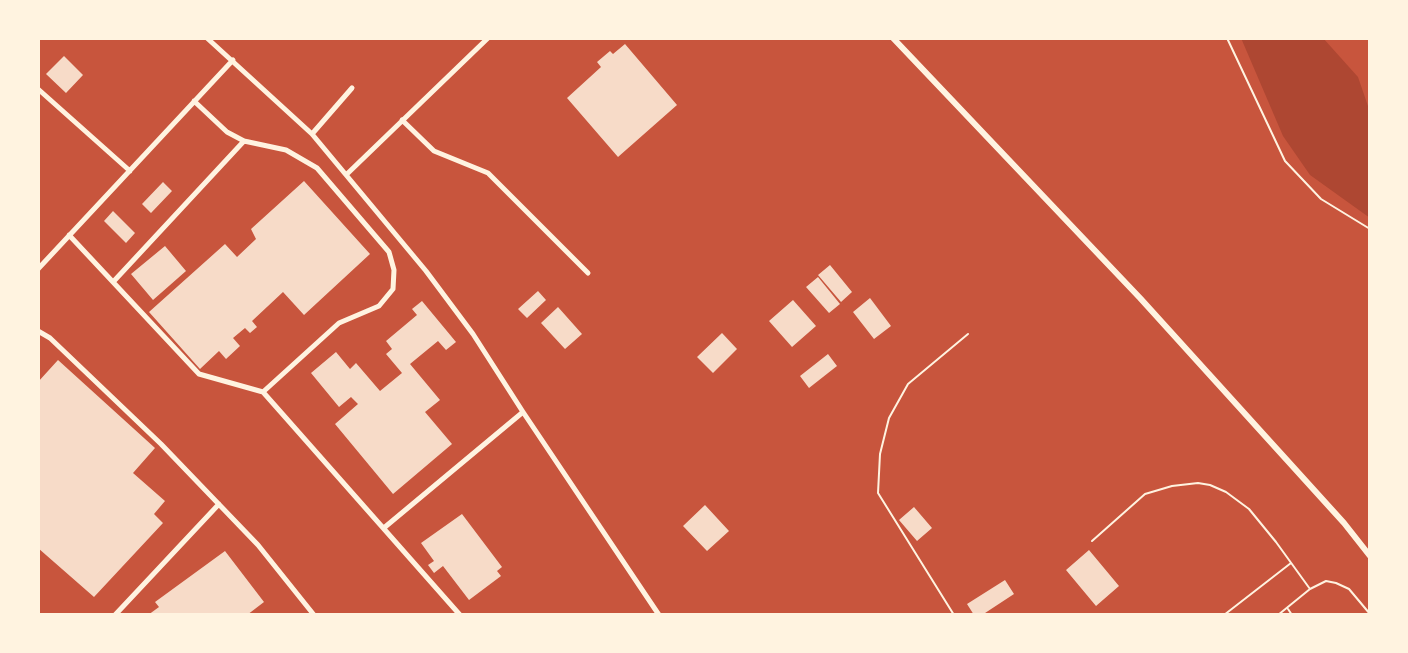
<!DOCTYPE html>
<html>
<head>
<meta charset="utf-8">
<style>
  body { margin:0 }
  #map { position:relative; width:1408px; height:653px; overflow:hidden; background:#c8553d; font-family:Merriweather,serif }
  canvas { display:block }
  .frame { position:absolute; inset:0; border:40px solid #fff3e0; pointer-events:none }
</style>
</head>
<body>
<div id="map">
<canvas width="1408" height="653"></canvas>
<div class="frame"></div>
</div>
<script>
const context = document.querySelector('canvas').getContext('2d');
context.lineJoin = 'round';
function paint(path, color) { context.fillStyle = color; context.fill(path, 'evenodd'); }
const toPath = rows => new Path2D(rows.map(r => 'M' + r).join(''));
function strokePath(path, color, width, dash) { context.strokeStyle = color; context.lineWidth = width; context.lineCap = dash ? 'butt' : 'round'; context.setLineDash(dash || []); context.stroke(path); }
const green = toPath([
  [1241,38,1323,38,1358,77,1370,112,1370,218,1310,175,1283,136]
]);
const building = toPath([
  [625,44,677,105,618,157,567,98,601,67,597,62,610,51,613,54],
  [64,56,83,75,66,93,46,74],
  [304,181,370,254,304,315,283,292,252,321,257,327,250,333,245,328,233,338,240,346,226,359,219,351,200,369,149,312,225,244,237,257,256,239,251,229],
  [163,182,172,191,151,213,142,204],
  [113,211,135,233,126,243,104,221],
  [165,246,186,271,153,300,131,274],
  [830,265,852,292,841,302,818,275],
  [818,277,840,304,829,313,806,287],
  [538,291,546,300,527,318,518,309],
  [870,298,891,326,874,339,853,312],
  [793,300,816,326,792,347,769,321],
  [422,301,456,342,446,350,438,341,410,364,440,400,425,412,452,444,393,494,335,424,358,404,351,397,339,407,311,373,336,352,350,369,356,363,380,391,402,373,386,354,392,349,386,341,417,315,412,309],
  [558,307,582,334,565,349,541,323],
  [722,333,737,349,713,373,697,357],
  [828,354,837,366,809,388,800,376],
  [58,360,155,448,133,473,165,501,154,514,163,523,94,597,38,548,38,382],
  [705,505,729,531,707,551,683,526],
  [914,507,932,528,917,541,899,520],
  [462,514,502,567,497,571,501,576,469,600,443,566,434,573,428,565,434,561,421,543],
  [1089,550,1119,586,1096,606,1066,570],
  [225,551,264,602,247,615,148,615,159,607,155,602],
  [1005,580,1014,594,982,615,974,615,967,604]
]);
const service = toPath([
  [1227,38,1285,161,1321,199,1370,229],
  [1092,541,1145,494,1172,486,1198,483,1210,485,1226,492,1249,509,1276,542,1310,589],
  [1288,609,1292,615],
  [954,615,878,493,880,454,889,418,908,384,968,334],
  [1224,615,1291,563],
  [1278,615,1310,589,1326,581,1336,583,1349,589,1370,614]
]);
const minor = toPath([
  [207,38,312,134,426,271,473,334,523,412,659,615],
  [38,89,130,171],
  [194,101,227,132,244,141,286,150,317,168,389,252,394,270,393,289,379,306,339,323,263,392],
  [402,120,434,151,488,173,588,273],
  [312,134,352,88],
  [347,174,488,38],
  [69,235,199,374,263,392,460,615],
  [38,269,233,60],
  [114,281,244,141],
  [38,331,50,338,161,444,258,545,314,615],
  [385,527,523,412],
  [115,615,219,504]
]);
const tertiary = toPath([
  [893,38,1140,298,1344,523,1370,556]
]);
paint(green, '#ae4732');
paint(building, '#f7dbc8');
strokePath(service, '#fff3e0', 2);
strokePath(minor, '#fff3e0', 5);
strokePath(tertiary, '#fff3e0', 6);
</script>
</body>
</html>
